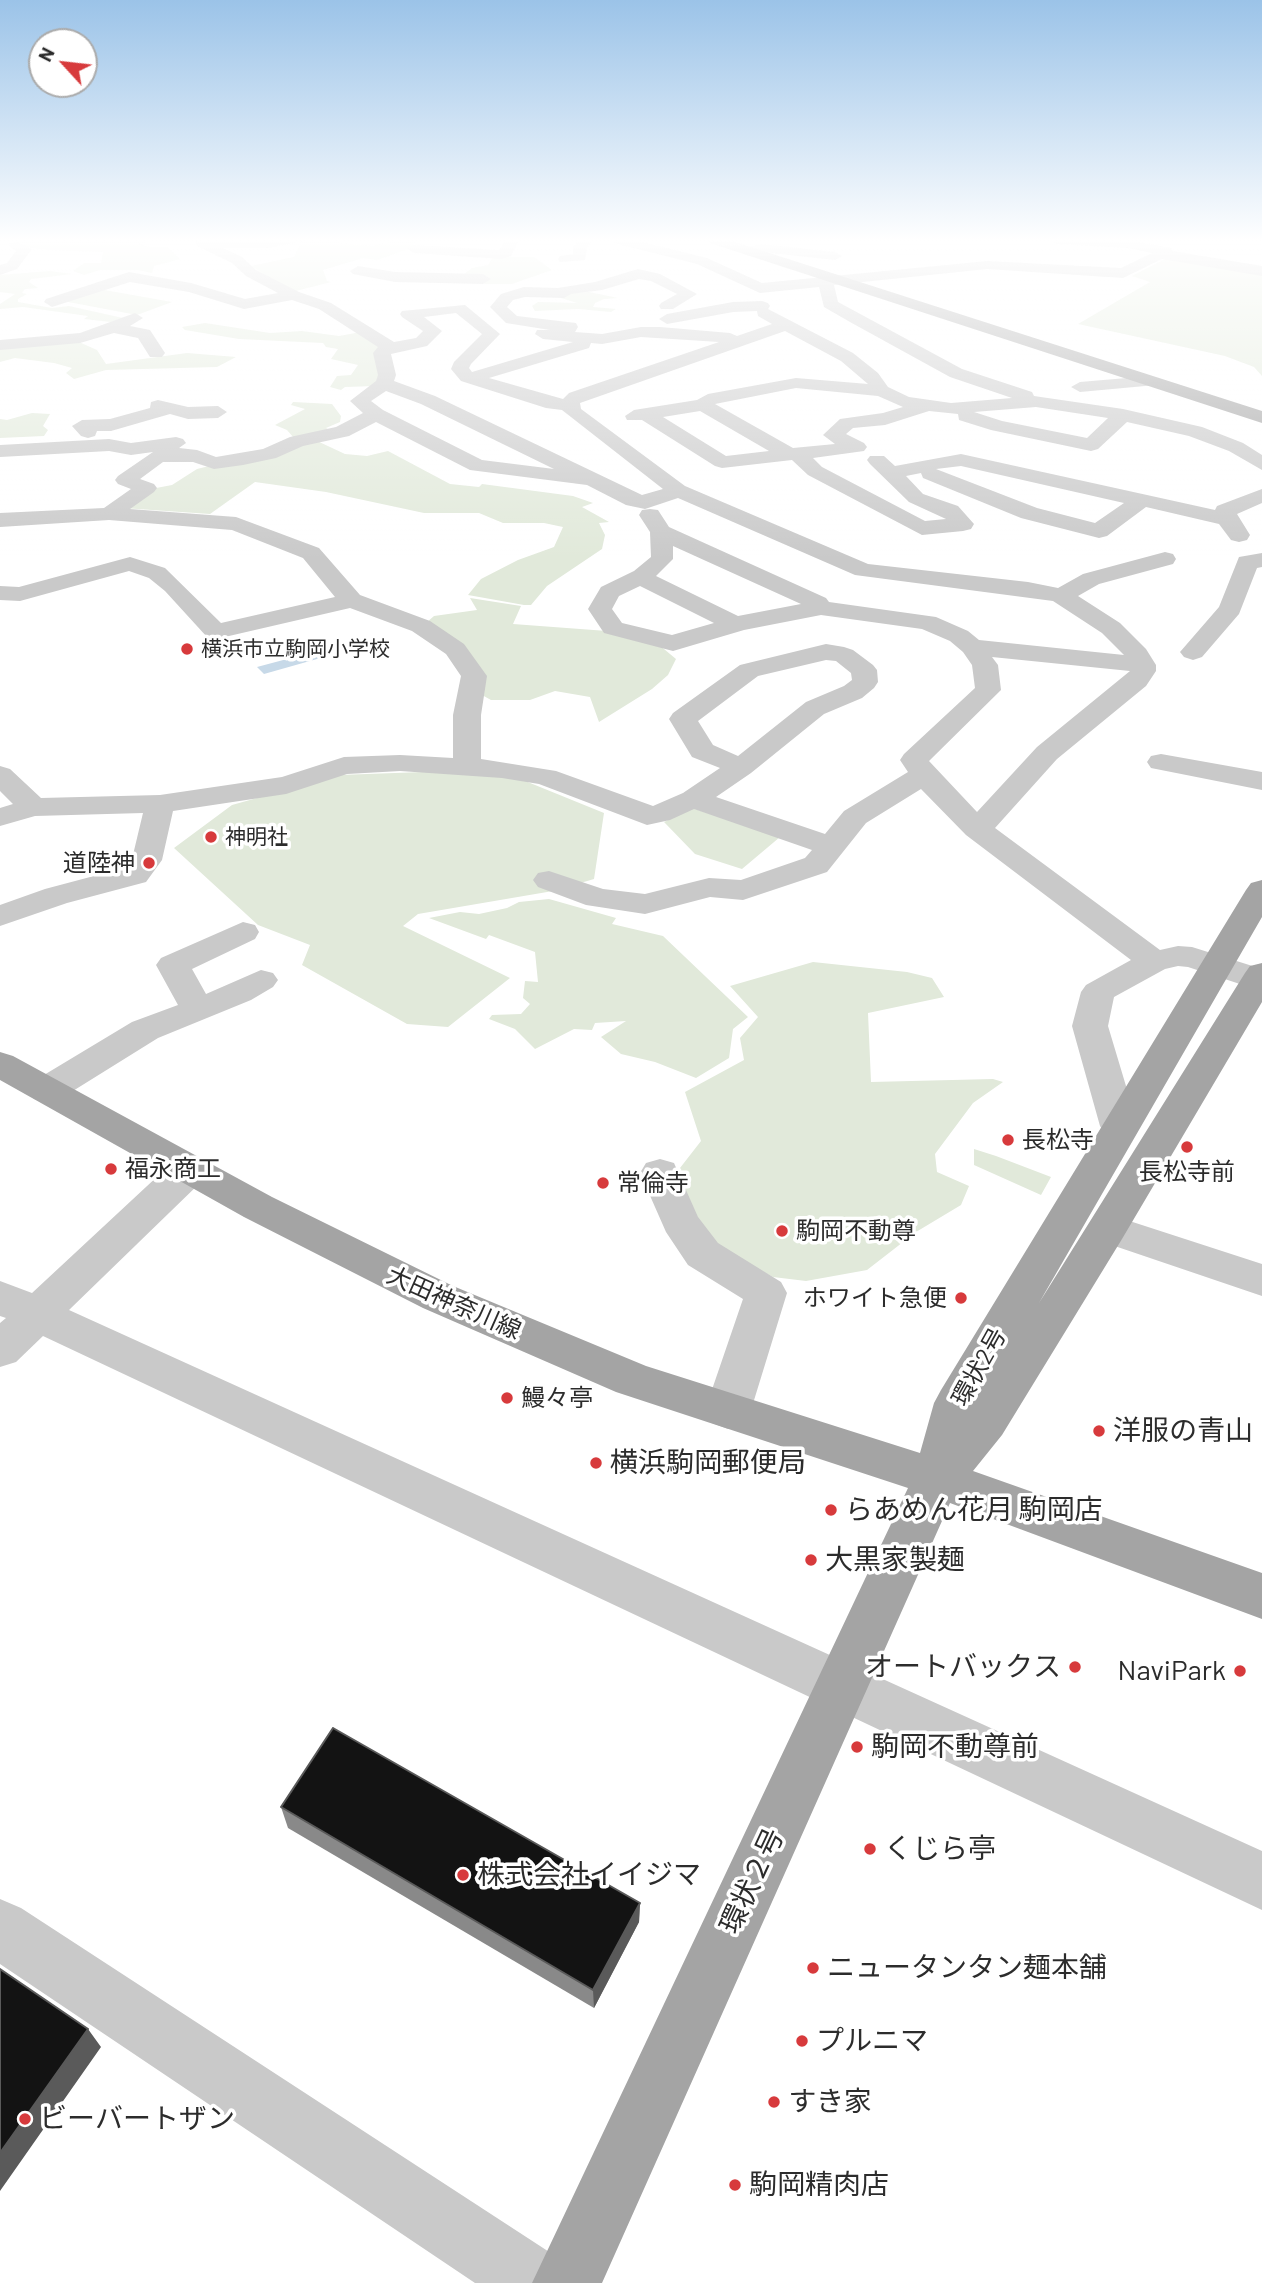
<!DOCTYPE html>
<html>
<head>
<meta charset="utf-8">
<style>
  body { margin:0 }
  #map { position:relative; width:1262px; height:2283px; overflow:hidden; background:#fff; font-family:Barlow,sans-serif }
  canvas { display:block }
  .north { position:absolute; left:28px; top:28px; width:70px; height:70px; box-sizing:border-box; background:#fff; border:2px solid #ababab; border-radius:50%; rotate:297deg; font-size:19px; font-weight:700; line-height:28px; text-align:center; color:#2c2c2c }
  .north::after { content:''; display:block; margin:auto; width:24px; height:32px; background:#d73a3c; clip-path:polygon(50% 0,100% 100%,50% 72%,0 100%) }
</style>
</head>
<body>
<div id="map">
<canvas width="1262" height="2283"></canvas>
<div class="north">N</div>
</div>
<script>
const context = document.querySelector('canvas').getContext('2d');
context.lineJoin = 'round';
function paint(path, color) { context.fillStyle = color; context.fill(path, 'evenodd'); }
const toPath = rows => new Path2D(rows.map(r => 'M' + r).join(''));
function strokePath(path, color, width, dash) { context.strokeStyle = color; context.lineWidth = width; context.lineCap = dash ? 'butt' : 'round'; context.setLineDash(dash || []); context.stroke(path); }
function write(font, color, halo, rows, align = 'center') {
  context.font = font + ' Barlow,"Noto Sans JP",sans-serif'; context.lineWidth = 7; context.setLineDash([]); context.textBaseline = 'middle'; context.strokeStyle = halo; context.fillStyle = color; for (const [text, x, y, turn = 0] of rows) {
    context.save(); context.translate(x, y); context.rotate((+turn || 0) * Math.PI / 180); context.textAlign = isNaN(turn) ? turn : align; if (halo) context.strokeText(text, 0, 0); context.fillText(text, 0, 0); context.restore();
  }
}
const green = toPath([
  [16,240,152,240,139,244,149,247,168,247,180,259,154,266,152,273,138,270,100,270,84,275,73,271,84,263,101,263,103,252,46,250,20,246],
  [302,240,344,240,340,243,374,246,395,240,417,241,412,248,377,260,363,258,323,270,327,281,331,282,292,292,251,266,294,257],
  [493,257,534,257,552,270,512,284,484,284,489,277,464,274,472,268,488,265],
  [1167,258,1262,274,1262,376,1254,367,1225,356,1078,324,1150,282,1132,276],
  [50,271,72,274,31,279,29,282,38,288,25,289,22,293,27,294,18,299,18,302,52,308,69,306,123,318,111,322,84,319,88,316,23,307,0,309,0,304,15,294,0,292,0,275],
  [99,289,172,302,137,315,63,301],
  [589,292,618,298,604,299,595,303,593,307,616,309,611,312,578,309,535,311,532,306,538,302,577,303,561,298,561,294],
  [205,323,270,333,302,331,339,336,361,332,384,345,381,368,375,386,345,387,341,390,330,387,337,376,351,375,358,365,331,359,338,349,326,347,323,343,239,339,185,330,182,327],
  [79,342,97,350,106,364,187,353,236,357,217,367,106,370,74,379,66,373,72,368,54,363,15,358,0,362,0,348],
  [293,402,332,404,341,416,340,422,326,428,332,431,293,437,287,430,275,425,305,409,291,405],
  [32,413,50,414,43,426,48,430,44,436,0,438,0,419,7,420],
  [315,440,345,454,367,456,388,451,450,484,479,487,482,484,573,496,593,503,582,507,609,522,599,523,605,535,602,549,547,586,531,605,524,605,468,595,481,579,518,560,554,547,563,527,544,523,503,523,479,513,424,513,326,492,255,482,210,514,123,508,151,489,172,485,197,469],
  [470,598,521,606,513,624,607,631,658,644,676,659,668,675,652,689,599,722,590,697,555,691,530,700,491,700,482,695,426,623,434,616,477,610],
  [423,772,508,774,604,813,594,879,553,891,418,914,403,926,510,978,448,1027,407,1024,302,965,310,945,258,925,174,848,232,805,339,775],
  [692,808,780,837,742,869,695,854,664,822],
  [549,899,616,918,612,924,663,936,748,1017,733,1029,729,1058,696,1078,655,1062,621,1054,601,1037,626,1021,595,1023,592,1030,574,1029,535,1049,515,1029,489,1019,492,1015,521,1014,530,1004,523,998,525,981,538,982,535,952,489,935,486,939,429,918,460,912,479,914,507,908,519,902],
  [813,962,907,972,932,978,944,997,868,1013,871,1082,993,1079,1003,1082,973,1103,935,1154,937,1172,969,1186,961,1205,916,1232,867,1270,806,1281,773,1277,711,1244,673,1177,701,1141,685,1092,744,1060,740,1038,758,1017,730,986],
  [974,1149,996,1156,1051,1177,1041,1195,974,1165]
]);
const water = toPath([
  [317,651,324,657,264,674,257,667]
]);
const minor = toPath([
  [198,240,297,240,295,243,266,248,223,248,242,257,256,270,299,292,331,303,394,342,416,338,423,331,402,317,400,314,402,311,465,305,500,334,471,364,469,368,472,372,573,342,543,339,535,334,537,330,550,330,506,323,490,307,501,294,524,287,558,288,595,282,638,269,660,274,697,294,673,309,661,309,659,306,661,303,677,294,651,281,639,279,602,290,571,294,564,298,525,297,513,300,507,307,517,316,576,323,578,327,575,332,602,334,641,327,660,327,730,333,737,336,772,324,758,316,757,311,733,312,667,324,659,319,667,314,733,302,762,301,768,303,770,306,768,309,853,353,878,373,888,387,909,397,951,403,1012,398,950,377,850,322,824,307,819,287,760,293,697,264,614,243,612,240,635,240,707,258,762,283,987,261,1121,268,1152,253,1128,248,1056,244,1049,240,1128,240,1171,248,1173,251,1262,266,1262,276,1162,259,1123,278,987,269,834,285,838,302,962,369,1032,392,1034,396,1123,409,1202,427,1243,443,1262,455,1262,470,1229,451,1189,436,1127,422,1098,449,1091,451,991,430,959,420,958,414,929,411,885,425,853,428,846,434,864,443,867,447,864,451,813,458,822,467,925,521,946,519,909,502,870,464,867,460,870,456,884,456,895,466,961,454,1215,510,1217,506,1262,489,1262,503,1237,514,1250,535,1247,540,1239,542,1231,540,1219,524,1146,507,1107,536,1099,538,1021,518,923,478,921,473,906,476,923,494,958,506,974,524,971,529,963,531,922,535,808,475,792,460,722,468,715,466,642,420,627,420,625,416,634,410,697,400,708,394,796,378,868,384,841,361,785,331,580,403,581,409,685,486,868,564,1028,582,1058,588,1083,574,1165,552,1173,554,1176,559,1173,564,1099,584,1078,596,1120,623,1146,649,1156,665,1156,671,1146,686,1057,759,995,828,1160,950,1178,946,1192,947,1262,969,1262,988,1246,986,1188,967,1178,966,1165,969,1114,997,1108,1026,1138,1126,1132,1135,1119,1139,1106,1135,1100,1126,1072,1026,1081,992,1086,985,1131,960,966,835,921,789,866,823,827,872,743,900,710,897,645,914,586,905,538,887,533,880,538,873,549,871,603,889,645,894,709,878,741,880,805,858,812,850,694,809,670,820,647,825,539,784,502,778,400,771,347,774,286,794,173,811,162,860,146,882,67,903,0,926,0,905,45,889,124,868,132,859,143,813,35,816,0,826,0,808,13,804,0,791,0,766,10,769,41,798,160,795,282,777,344,757,400,755,453,758,453,715,461,676,446,654,412,631,350,608,216,639,207,637,165,591,149,578,129,571,20,601,0,600,0,586,19,587,130,557,165,568,221,623,335,597,303,558,232,530,109,520,0,527,0,513,104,508,131,489,118,484,115,480,118,476,153,452,131,455,109,451,0,457,0,445,109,439,131,443,176,437,183,439,186,443,179,448,197,450,216,457,263,449,290,437,336,427,363,413,350,401,376,381,378,375,373,353,378,347,319,309,292,300,244,309,189,292,130,282,52,307,44,302,46,299,129,272,191,283,245,299,278,293,246,276,232,263,197,246,195,243,198,240],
  [456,313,482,334,454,362,451,369,461,381,546,408,562,410,663,489,642,495,435,396,394,381,396,375,391,354,427,346,442,331,424,317,456,313],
  [641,337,719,342,569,393,563,399,489,378,589,348,591,343,602,344,641,337],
  [796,388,878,396,903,407,883,413,840,419,823,435,835,444,793,448,715,404,796,388],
  [386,391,421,404,554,469,482,460,383,410,371,401,386,391],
  [1036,407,1108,418,1087,438,1002,421,974,412,1036,407],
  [700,411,769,451,726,456,663,417,700,411],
  [376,422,470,470,587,485,626,505,645,509,678,498,855,575,1053,601,1102,633,1124,655,979,640,968,631,936,617,829,602,826,598,669,527,658,510,650,509,642,510,639,515,650,532,651,557,634,571,601,587,588,609,604,633,673,651,744,630,821,615,922,629,950,641,963,652,972,665,975,688,904,754,900,760,908,772,844,811,825,834,716,797,751,773,824,714,862,698,874,688,878,682,877,670,873,665,853,650,844,647,826,644,740,665,673,713,669,719,692,757,720,768,683,793,653,806,556,771,481,759,481,715,487,676,464,644,430,621,360,595,319,548,236,517,130,509,154,492,157,488,154,484,140,479,163,462,193,462,214,469,243,465,276,458,303,446,349,436,376,422],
  [961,466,1124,503,1095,523,1037,508,936,469,961,466],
  [673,546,801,604,738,616,656,576,673,559,673,546],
  [640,586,714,623,672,635,622,623,612,609,619,596,640,586],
  [992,657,1130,671,1037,747,977,812,929,761,1001,690,998,665,992,657],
  [826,660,836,661,851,673,852,680,844,686,806,702,738,756,713,745,698,721,758,676,826,660],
  [505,240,519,240,511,256,501,259,414,253,407,249,414,245,499,250,505,240],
  [579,240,593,240,587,248,585,260,560,262,558,259,560,256,573,254,573,247,579,240],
  [15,241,32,249,17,269,0,275,0,265,7,263,16,251,8,245,15,241],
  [762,244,835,252,842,256,835,260,762,252,746,255,739,251,741,248,762,244],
  [358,266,395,272,483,274,491,279,483,284,395,282,353,274,350,271,358,266],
  [135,313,143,318,130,326,150,330,165,353,162,357,150,357,138,338,114,333,80,343,0,350,0,340,80,333,135,313],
  [1150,376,1159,381,1156,385,1080,392,1071,387,1080,382,1150,376],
  [158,400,188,407,218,406,227,412,218,418,188,419,170,414,111,431,97,431,95,436,88,438,81,436,72,426,82,420,110,419,150,408,151,402,158,400],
  [1262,553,1262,567,1257,568,1239,614,1202,657,1193,660,1184,657,1180,652,1219,607,1239,557,1262,553],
  [1161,754,1262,772,1262,790,1151,768,1147,762,1151,756,1161,754],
  [243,922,255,925,259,932,255,939,192,969,206,994,261,970,273,973,278,980,273,987,251,1000,158,1038,60,1099,47,1102,34,1099,28,1090,34,1081,132,1022,178,1005,156,965,161,958,243,922],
  [189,1156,203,1160,209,1170,203,1180,69,1310,1262,1851,1262,1910,43,1336,16,1362,0,1367,0,1323,6,1318,0,1316,0,1281,32,1293,175,1160,189,1156],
  [660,1159,674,1163,698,1217,718,1243,781,1282,787,1293,751,1410,744,1423,728,1429,712,1423,705,1410,743,1299,688,1265,666,1232,640,1173,646,1163,660,1159],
  [1108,1214,1262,1264,1262,1296,1094,1239,1088,1229,1094,1219,1108,1214],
  [0,1899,21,1908,560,2259,571,2283,475,2283,0,1964,0,1899]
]);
const major = toPath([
  [708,240,729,240,1262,411,1262,423,710,243,708,240],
  [1262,880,1262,917,1039,1303,1245,973,1250,966,1262,963,1262,1002,1122,1239,1002,1435,973,1471,1262,1573,1262,1619,950,1503,602,2283,532,2283,908,1488,616,1392,423,1308,244,1217,0,1080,0,1052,13,1056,272,1197,453,1286,646,1366,920,1453,934,1403,941,1390,1246,890,1251,883,1262,880]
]);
const wall = toPath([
  [281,1807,640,1903,639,1922,594,2008,288,1828]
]);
const shadedWall = toPath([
  [640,1903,639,1922,594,2008,593,1990],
  [88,2029,101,2047,0,2191,0,2153]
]);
const building = toPath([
  [333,1728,640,1903,593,1990,281,1807,333,1728],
  [0,1969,88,2029,0,2153,0,1969]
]);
const markers = [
  [187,649,7,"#d73a3c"],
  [211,837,7,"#d73a3c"],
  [149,863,7,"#d73a3c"],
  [1008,1140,7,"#d73a3c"],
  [1187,1147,7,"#d73a3c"],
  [111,1169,7,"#d73a3c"],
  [603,1183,7,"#d73a3c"],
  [782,1231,7,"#d73a3c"],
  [961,1298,7,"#d73a3c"],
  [507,1398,7,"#d73a3c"],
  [1099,1431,7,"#d73a3c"],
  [596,1463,7,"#d73a3c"],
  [831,1510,7,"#d73a3c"],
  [811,1560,7,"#d73a3c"],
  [1075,1667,7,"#d73a3c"],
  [1240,1671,7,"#d73a3c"],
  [857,1747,7,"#d73a3c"],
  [870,1849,7,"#d73a3c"],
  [463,1875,7,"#d73a3c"],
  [813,1968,7,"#d73a3c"],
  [802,2041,7,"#d73a3c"],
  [774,2102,7,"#d73a3c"],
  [25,2119,7,"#d73a3c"],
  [735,2185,7,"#d73a3c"]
];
const farPoinames = [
  ["横浜市立駒岡小学校",201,649],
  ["神明社",225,837]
];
const poiNames = [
  ["道陸神",135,863,"right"],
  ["長松寺",1022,1140],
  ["福永商工",125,1169],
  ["長松寺前",1187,1172,"center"],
  ["常倫寺",617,1183],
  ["駒岡不動尊",796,1231],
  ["ホワイト急便",947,1298,"right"],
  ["鰻々亭",521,1398]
];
const streetNames = [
  ["大田神奈川線",454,1303,24],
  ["環状2号",979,1367,-61]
];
const nearPoinames = [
  ["洋服の青山",1113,1431],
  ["横浜駒岡郵便局",610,1463],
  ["らあめん花月 駒岡店",845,1510],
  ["大黒家製麺",825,1560],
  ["オートバックス",1061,1667,"right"],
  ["NaviPark",1226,1671,"right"],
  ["駒岡不動尊前",871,1747],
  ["くじら亭",884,1849],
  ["株式会社イイジマ",477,1875],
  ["ニュータンタン麺本舗",827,1968],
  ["プルニマ",816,2041],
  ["すき家",788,2102],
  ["ビーバートザン",39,2119],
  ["駒岡精肉店",749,2185]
];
const nearStreetnames = [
  ["環状２号",752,1881,-65]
];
paint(green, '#e1e9da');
paint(water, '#c7d9e8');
paint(minor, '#c9c9c9');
paint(major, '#a4a4a4');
paint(wall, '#898989');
paint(shadedWall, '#5a5a5a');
paint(building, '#131313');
strokePath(building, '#5a5a5a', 2);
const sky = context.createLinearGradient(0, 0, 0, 559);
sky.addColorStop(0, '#9bc3e8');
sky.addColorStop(0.43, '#fff');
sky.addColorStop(1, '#ffffff00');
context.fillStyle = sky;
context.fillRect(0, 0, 1262, 559);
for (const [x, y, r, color] of markers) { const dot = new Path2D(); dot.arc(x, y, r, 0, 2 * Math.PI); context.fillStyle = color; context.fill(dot); strokePath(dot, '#fff', 2.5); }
write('21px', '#2c2c2c', '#fff', farPoinames, 'left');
write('24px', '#2c2c2c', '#fff', poiNames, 'left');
write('24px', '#2c2c2c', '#fff', streetNames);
write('28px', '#2c2c2c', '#fff', nearPoinames, 'left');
write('28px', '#2c2c2c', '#fff', nearStreetnames);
</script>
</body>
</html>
